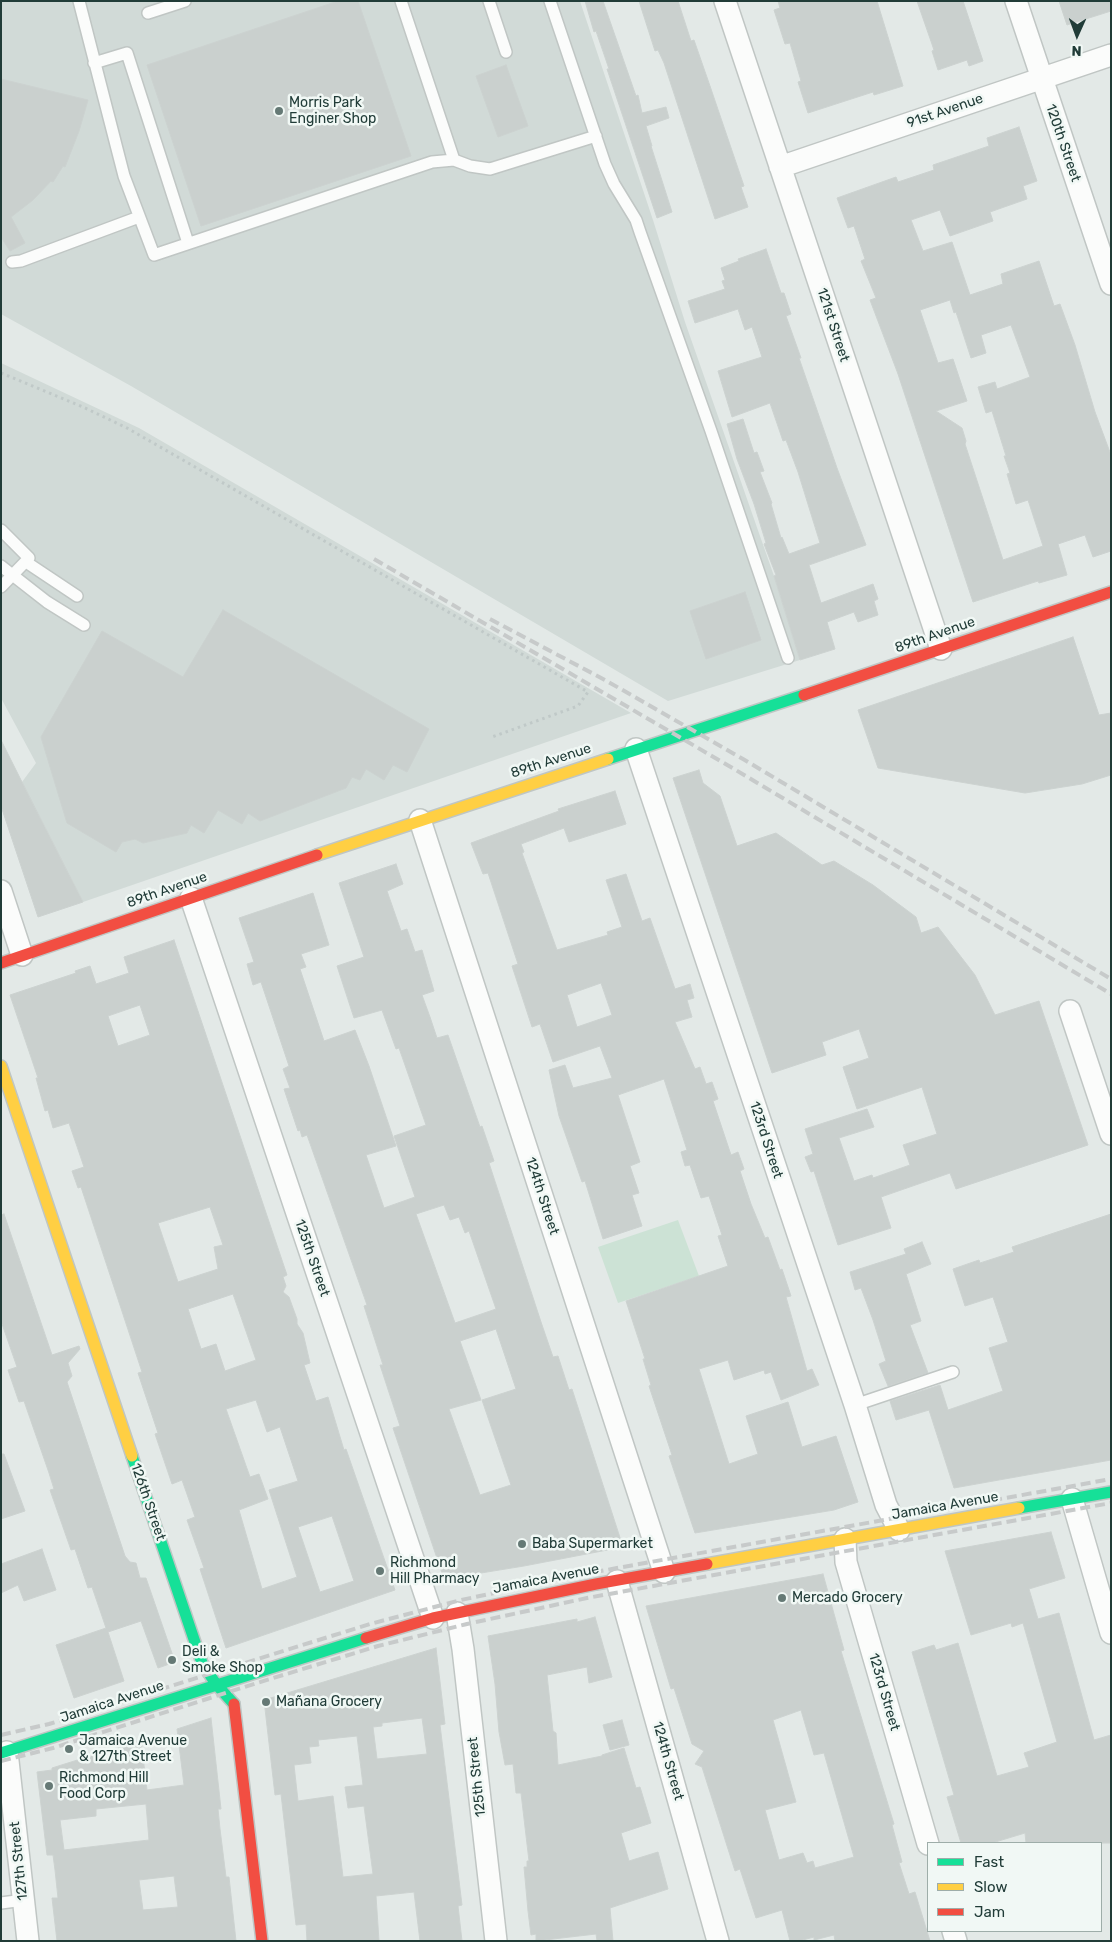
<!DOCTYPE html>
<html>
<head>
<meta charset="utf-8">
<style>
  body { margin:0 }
  #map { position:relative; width:1112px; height:1942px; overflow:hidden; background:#e3e9e7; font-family:Rubik,sans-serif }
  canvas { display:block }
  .frame { position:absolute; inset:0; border:2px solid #213c38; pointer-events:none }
  .legend { position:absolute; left:927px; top:1842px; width:175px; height:90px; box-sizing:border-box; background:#f1f8f5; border:1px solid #9eada9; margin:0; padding:6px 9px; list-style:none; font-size:15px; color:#213c38 }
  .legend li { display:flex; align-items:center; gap:10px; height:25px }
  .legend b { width:25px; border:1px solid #9eada9 }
  .north { position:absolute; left:1052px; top:10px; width:50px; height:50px; -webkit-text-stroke:4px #f1f8f5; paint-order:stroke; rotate:182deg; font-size:14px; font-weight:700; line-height:20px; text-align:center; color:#213c38 }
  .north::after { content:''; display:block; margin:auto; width:18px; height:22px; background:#213c38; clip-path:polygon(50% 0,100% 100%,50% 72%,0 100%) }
</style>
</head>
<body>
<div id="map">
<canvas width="1112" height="1942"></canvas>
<div class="frame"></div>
<ul class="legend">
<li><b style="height:6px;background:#16e098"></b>Fast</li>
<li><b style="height:6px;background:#ffcf43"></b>Slow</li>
<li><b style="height:6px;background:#f24e42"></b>Jam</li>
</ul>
<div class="north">N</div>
</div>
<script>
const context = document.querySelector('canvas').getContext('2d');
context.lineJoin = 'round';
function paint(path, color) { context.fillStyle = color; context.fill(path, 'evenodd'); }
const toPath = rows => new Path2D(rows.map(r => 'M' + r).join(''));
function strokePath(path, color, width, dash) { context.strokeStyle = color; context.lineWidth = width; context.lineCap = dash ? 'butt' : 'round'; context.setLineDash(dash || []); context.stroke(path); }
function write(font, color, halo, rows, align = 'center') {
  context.font = font + ' Rubik,sans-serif'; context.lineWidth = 5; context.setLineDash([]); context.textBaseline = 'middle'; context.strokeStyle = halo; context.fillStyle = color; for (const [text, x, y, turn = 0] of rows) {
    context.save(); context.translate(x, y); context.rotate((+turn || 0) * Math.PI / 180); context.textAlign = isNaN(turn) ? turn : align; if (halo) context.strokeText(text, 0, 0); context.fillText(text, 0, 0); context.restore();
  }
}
const built = toPath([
  [1,1,580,1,653,220,685,322,774,576,800,660,668,701,131,386,1,314],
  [1,363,139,428,631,713,83,902,22,782,36,763,1,698]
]);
const green = toPath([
  [678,1220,699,1276,618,1303,598,1247]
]);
const building = toPath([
  [338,1,358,1,411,156,201,226,147,65,338,1],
  [585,1,603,1,636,96,638,95,642,113,666,107,669,118,646,126,652,146,651,146,672,212,657,218,607,69,609,69,596,31,594,32,585,1],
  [639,1,678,1,691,41,694,40,710,86,744,186,741,187,748,207,715,219,664,63,658,50,655,51,639,1],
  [778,1,877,1,903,86,874,95,873,92,808,113,798,82,801,81,790,43,785,44,774,10,780,8,778,1],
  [917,1,963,1,983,61,969,66,967,60,938,70,932,51,934,50,917,1],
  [1059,1,1111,1,1111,11,1067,25,1059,1],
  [506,65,528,126,498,137,476,76,506,65],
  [1,79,88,100,79,131,65,167,63,166,53,182,51,181,33,200,11,217,25,243,10,251,1,237,1,79],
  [1019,127,1037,181,1023,186,1027,199,990,212,993,221,950,236,940,210,911,220,923,251,952,242,970,295,1003,284,1001,274,1039,261,1054,306,1060,304,1075,345,1095,412,1111,455,1111,551,1093,557,1085,535,1058,544,1067,575,1039,583,1038,581,973,602,898,374,870,300,876,298,861,261,865,259,854,226,848,228,837,198,896,177,898,182,934,170,933,165,989,146,987,138,1019,127],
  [950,300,954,313,956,312,971,358,986,353,981,335,1011,325,1030,377,997,389,995,382,978,387,986,413,992,411,1006,456,1004,456,1010,473,1007,474,1016,504,1028,500,1043,546,1003,560,965,444,966,441,962,428,936,411,967,401,953,359,938,363,920,310,950,300],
  [766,249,781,293,784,293,791,314,786,316,801,358,799,358,837,468,866,545,809,565,821,603,873,584,878,599,874,601,878,615,858,622,854,612,827,622,835,649,800,660,774,576,776,575,764,544,766,543,754,504,737,459,727,424,743,419,754,453,757,452,764,471,760,472,772,503,771,504,781,538,782,537,789,554,820,543,798,472,786,440,783,441,770,403,732,417,718,371,762,357,752,327,745,330,738,309,695,323,688,301,725,289,722,281,725,280,721,268,739,261,738,259,766,249],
  [745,592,761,640,706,659,690,611,745,592],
  [223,610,429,729,407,772,393,765,384,780,366,769,360,780,352,777,346,788,260,821,248,813,242,824,218,810,204,833,191,825,187,833,143,843,135,839,122,842,116,852,67,823,41,737,102,631,183,677,223,610],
  [1073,637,1099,715,1111,713,1111,775,1082,784,1025,793,878,768,858,710,1073,637],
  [1,740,22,782,83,902,38,917,1,806,1,740],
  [699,770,703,783,720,796,737,846,776,833,822,865,834,861,873,885,916,917,921,933,938,927,975,975,995,1015,1039,1001,1088,1145,956,1189,950,1173,881,1197,891,1228,838,1245,814,1171,811,1172,805,1157,813,1154,805,1129,867,1109,874,1127,839,1138,854,1181,872,1175,873,1178,910,1165,903,1145,937,1134,922,1087,857,1109,843,1067,869,1058,859,1029,822,1042,826,1055,772,1073,673,778,699,770],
  [615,791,626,824,569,842,564,828,521,844,524,852,522,853,557,950,608,935,607,932,622,927,606,880,626,874,642,921,650,918,675,989,690,984,694,998,687,1000,692,1017,675,1022,695,1069,700,1067,706,1084,712,1082,718,1099,713,1101,731,1155,738,1152,744,1169,740,1171,751,1204,765,1238,768,1237,780,1270,782,1269,791,1296,786,1297,807,1371,812,1369,819,1385,781,1400,771,1372,765,1374,764,1370,734,1380,728,1360,699,1369,729,1464,758,1454,746,1416,788,1402,802,1447,836,1436,858,1502,834,1510,695,1533,669,1456,672,1455,649,1386,651,1385,643,1359,645,1359,626,1301,728,1266,718,1236,722,1235,709,1196,701,1198,690,1165,685,1166,681,1152,687,1150,664,1079,618,1095,640,1162,630,1166,639,1193,632,1195,642,1226,603,1239,585,1181,582,1182,559,1116,549,1070,565,1065,573,1088,612,1078,600,1046,553,1062,540,1024,532,1027,512,966,518,964,488,873,483,874,471,843,559,811,558,809,615,791],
  [601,983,612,1015,577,1027,567,995,601,983],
  [396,864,403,884,387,891,401,931,407,929,415,952,422,950,434,991,422,995,430,1017,437,1038,448,1035,480,1127,482,1126,494,1161,489,1163,541,1322,553,1357,558,1356,569,1390,572,1389,623,1547,524,1566,444,1579,393,1428,400,1426,380,1365,383,1365,364,1306,367,1305,307,1135,302,1137,300,1130,298,1131,284,1089,290,1088,283,1069,289,1066,261,982,253,985,247,964,254,962,239,918,313,893,329,945,301,954,306,967,300,969,324,1041,355,1030,369,1066,396,1146,366,1155,384,1208,415,1197,394,1136,426,1125,399,1048,396,1049,382,1010,354,1018,337,966,364,957,339,883,396,864],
  [444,1205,450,1220,459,1217,465,1233,469,1231,496,1309,455,1323,416,1214,444,1205],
  [496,1329,516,1389,482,1400,511,1485,480,1495,449,1409,481,1400,460,1341,496,1329],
  [174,940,287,1275,283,1277,286,1286,283,1292,289,1297,297,1319,297,1324,303,1333,310,1363,304,1365,316,1401,328,1397,344,1450,346,1449,395,1590,226,1648,200,1569,204,1568,187,1520,195,1517,182,1480,172,1484,155,1434,158,1433,138,1373,142,1372,81,1187,78,1188,72,1171,84,1167,69,1123,53,1128,48,1110,45,1111,36,1078,38,1078,10,995,76,973,75,971,90,966,96,984,129,973,124,957,174,940],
  [140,1005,150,1035,118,1046,108,1016,140,1005],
  [210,1207,223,1245,214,1247,218,1269,178,1282,158,1223,210,1207],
  [233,1294,256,1360,225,1371,216,1344,201,1349,188,1309,233,1294],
  [256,1400,267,1432,280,1427,298,1481,269,1490,297,1577,262,1589,239,1510,268,1499,259,1474,250,1477,226,1409,256,1400],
  [332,1516,354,1581,320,1592,298,1527,332,1516],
  [4,1214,52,1355,79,1346,80,1349,68,1363,72,1376,67,1382,125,1556,130,1562,136,1563,140,1578,146,1578,175,1662,158,1668,141,1621,108,1632,124,1681,74,1698,56,1645,106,1628,92,1587,88,1588,75,1549,71,1550,50,1490,54,1489,49,1473,24,1401,19,1402,8,1370,17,1367,1,1321,1,1215,4,1214],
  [1111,1214,1111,1460,954,1488,929,1410,896,1420,890,1401,940,1385,948,1410,1003,1391,989,1348,1008,1342,993,1297,965,1306,953,1269,979,1260,980,1263,1014,1252,1012,1247,1111,1214],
  [922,1242,931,1264,906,1274,921,1321,910,1325,928,1373,888,1386,879,1364,886,1361,873,1320,861,1288,855,1290,850,1272,906,1254,904,1249,922,1242],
  [1,1454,4,1454,25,1511,1,1519,1,1454],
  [1051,1532,1065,1578,1029,1589,1038,1619,1059,1613,1094,1740,1111,1735,1111,1843,1026,1843,1025,1833,992,1843,961,1843,947,1797,954,1795,912,1652,934,1645,936,1650,958,1643,997,1776,1029,1767,1024,1753,1057,1742,1023,1623,1012,1627,1011,1623,971,1635,945,1551,1051,1532],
  [42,1549,56,1590,24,1601,18,1585,1,1593,1,1564,42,1549],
  [823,1574,844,1650,841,1651,894,1824,892,1825,902,1862,899,1863,909,1894,915,1892,930,1941,835,1941,834,1935,814,1940,814,1937,799,1941,790,1941,782,1910,756,1918,740,1869,735,1871,702,1767,695,1764,704,1751,692,1744,674,1688,671,1689,646,1606,823,1574],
  [801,1710,814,1755,824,1753,854,1857,815,1868,813,1861,807,1863,803,1853,779,1860,765,1810,796,1802,773,1720,801,1710],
  [595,1617,612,1677,589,1683,587,1667,547,1675,553,1731,556,1733,558,1765,602,1756,602,1755,624,1748,636,1788,640,1787,651,1823,621,1833,629,1861,658,1852,668,1889,610,1908,613,1941,597,1941,596,1934,536,1941,536,1934,531,1935,528,1911,524,1867,527,1867,527,1861,529,1861,521,1793,516,1793,513,1764,505,1765,499,1732,495,1684,488,1636,577,1619,577,1622,595,1617],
  [436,1648,445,1724,440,1725,462,1905,458,1906,462,1941,420,1941,414,1892,376,1896,379,1941,307,1941,306,1924,296,1925,281,1794,275,1795,264,1700,436,1648],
  [422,1718,427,1754,377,1759,373,1727,382,1726,382,1723,422,1718],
  [357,1736,363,1785,345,1787,348,1808,364,1806,373,1874,343,1877,333,1796,298,1801,294,1765,311,1763,309,1747,319,1746,318,1740,357,1736],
  [211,1718,221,1809,218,1809,220,1829,226,1877,229,1877,236,1941,57,1941,52,1898,58,1898,55,1870,53,1855,47,1855,37,1772,52,1770,52,1768,141,1740,147,1790,184,1785,177,1729,211,1718],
  [146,1804,149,1840,64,1850,60,1820,96,1816,96,1809,146,1804],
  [174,1876,178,1907,143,1910,139,1880,174,1876],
  [622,1720,629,1745,610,1750,603,1725,622,1720]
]);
const path = toPath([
  [1,373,83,407,127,428,588,692,578,706,492,737]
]);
const lane = toPath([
  [79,1,124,176,154,255,432,162,454,160,470,166,490,169,596,136],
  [401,1,454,160],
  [489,1,506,52],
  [550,1,605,164,614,184,636,220,640,232,711,431,788,658],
  [148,13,185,1],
  [94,63,127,53,188,243],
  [12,262,21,261,139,217],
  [1,530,29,558,1,587],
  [26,562,77,596],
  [1,566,47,602,84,625],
  [855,1405,953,1372],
  [1,1903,24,1900]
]);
const street = toPath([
  [725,1,941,649],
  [1016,1,1111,284],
  [780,167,1111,55],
  [636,749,855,1405,886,1505,899,1530],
  [420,820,664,1572],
  [1,891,22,955],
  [191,898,433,1618],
  [1070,1011,1111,1134],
  [1072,1499,1111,1633],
  [845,1539,846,1562,928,1844],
  [617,1581,718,1941],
  [457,1613,463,1649,496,1941],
  [7,1752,28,1941],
  [953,1931,956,1941]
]);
const fast = toPath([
  [608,759,804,695],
  [132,1456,202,1663,216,1684,234,1704],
  [1019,1508,1111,1492],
  [1,1753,366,1638]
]);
const slow = toPath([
  [317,855,608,759],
  [1,1066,132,1456],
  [707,1564,1019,1508]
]);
const jam = toPath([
  [804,695,1111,592],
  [1,963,317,855],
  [366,1638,433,1618,596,1584,707,1564],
  [234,1704,262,1941]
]);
const rail = toPath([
  [374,559,729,766,1111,994],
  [490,619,605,680,743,759,1111,979],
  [1,1735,49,1724,370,1624,461,1600,584,1574,1111,1479],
  [1,1761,53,1748,257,1683,378,1646,467,1624,587,1598,1111,1503]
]);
const markers = [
  [279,111,5,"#657975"],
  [522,1544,5,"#657975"],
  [380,1571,5,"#657975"],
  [782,1598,5,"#657975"],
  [172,1660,5,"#657975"],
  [266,1702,5,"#657975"],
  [69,1749,5,"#657975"],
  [49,1786,5,"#657975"]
];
const poiNames = [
  ["Morris Park",289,103],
  ["Enginer Shop",289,119],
  ["Baba Supermarket",532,1544],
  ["Richmond",390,1563],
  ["Hill Pharmacy",390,1579],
  ["Mercado Grocery",792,1598],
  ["Deli &",182,1652],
  ["Smoke Shop",182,1668],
  ["Mañana Grocery",276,1702],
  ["Jamaica Avenue",79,1741],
  ["& 127th Street",79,1757],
  ["Richmond Hill",59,1778],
  ["Food Corp",59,1794]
];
const streetNames = [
  ["91st Avenue",945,111,-19],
  ["120th Street",1063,143,71],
  ["121st Street",833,325,72],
  ["89th Avenue",935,635,-19],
  ["89th Avenue",551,761,-18],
  ["89th Avenue",167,890,-19],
  ["123rd Street",766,1140,72],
  ["124th Street",542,1196,72],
  ["125th Street",312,1258,71],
  ["126th Street",148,1502,71],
  ["Jamaica Avenue",945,1506,-10],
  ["Jamaica Avenue",546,1579,-11],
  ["123rd Street",884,1692,74],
  ["Jamaica Avenue",112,1702,-18],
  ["124th Street",668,1761,74],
  ["125th Street",477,1777,-96],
  ["127th Street",19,1861,-96]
];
paint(built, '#d1dad7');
paint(green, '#cce2d5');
paint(building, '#cad0ce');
strokePath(building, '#ccd2d0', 1);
strokePath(lane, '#c0c6c4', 14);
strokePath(street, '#c0c6c4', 24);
strokePath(fast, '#bfc6c4', 14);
strokePath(slow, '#bfc6c4', 14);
strokePath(jam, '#bfc6c4', 14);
strokePath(path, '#c0c9c8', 3, [2.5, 4]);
strokePath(lane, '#fbfcfb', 11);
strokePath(street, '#fbfcfb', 21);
strokePath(fast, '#16e098', 11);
strokePath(slow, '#ffcf43', 11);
strokePath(jam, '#f24e42', 11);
strokePath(rail, '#c7caca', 4, [10, 5]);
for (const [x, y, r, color] of markers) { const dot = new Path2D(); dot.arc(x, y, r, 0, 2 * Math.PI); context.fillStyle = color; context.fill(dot); strokePath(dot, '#f1f8f5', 2); }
write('14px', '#213c38', '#f1f8f5', poiNames, 'left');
write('14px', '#213c38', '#f1f8f5', streetNames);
</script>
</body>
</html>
